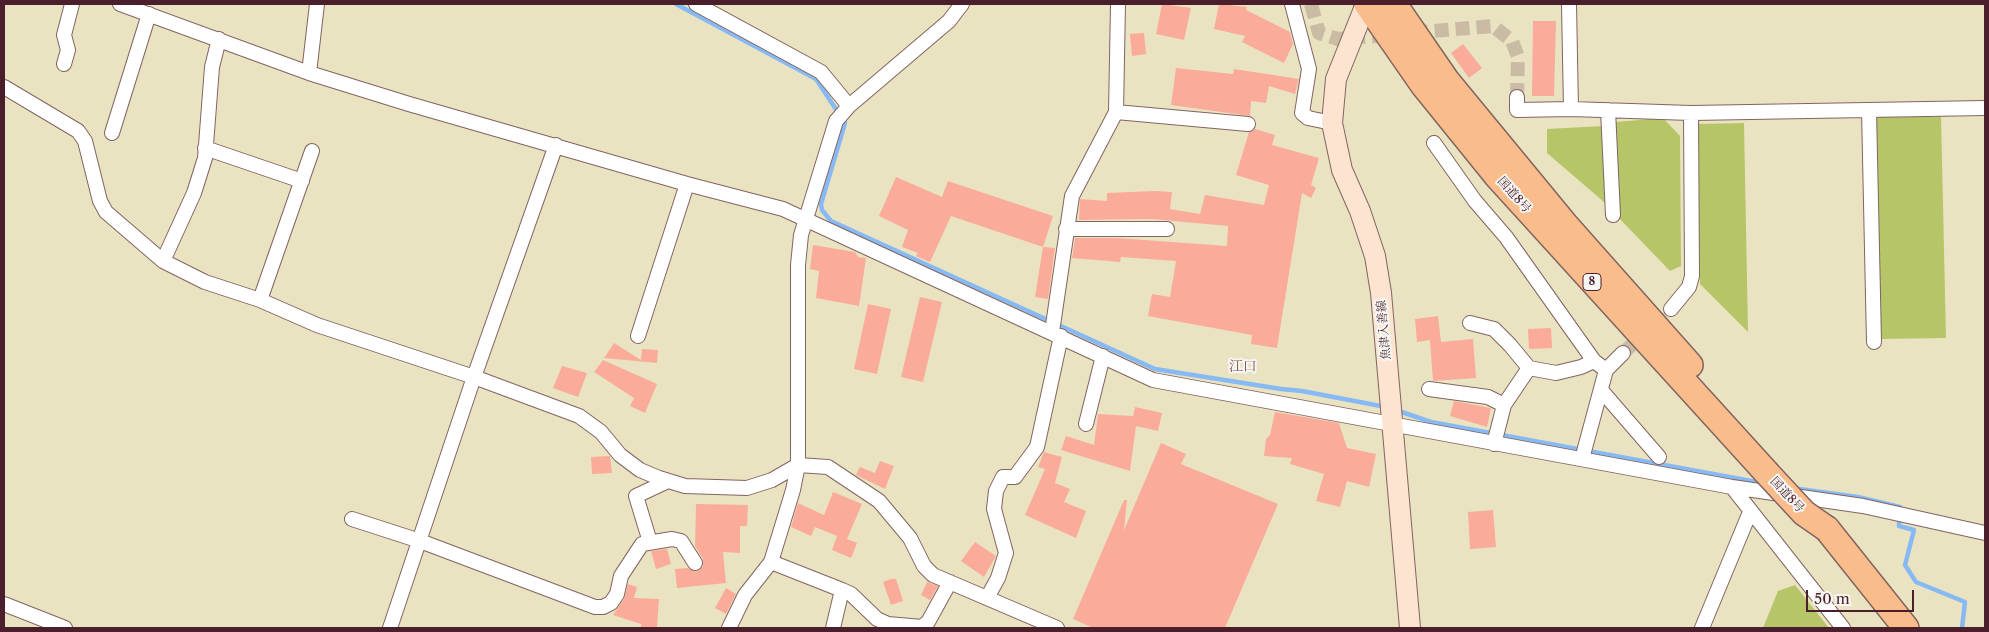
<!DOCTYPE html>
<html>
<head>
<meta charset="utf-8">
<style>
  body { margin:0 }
  #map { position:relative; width:1989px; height:632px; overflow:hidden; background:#eae3c2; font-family:"Libre Caslon Text",serif }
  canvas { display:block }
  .frame { position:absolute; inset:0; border:5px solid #4a1f2b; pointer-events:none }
  .scale { position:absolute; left:1806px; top:590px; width:108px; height:22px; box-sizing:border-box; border:2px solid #4a1f2b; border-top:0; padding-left:6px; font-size:15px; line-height:18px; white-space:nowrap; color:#4a1f2b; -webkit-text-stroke:4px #f6f6f2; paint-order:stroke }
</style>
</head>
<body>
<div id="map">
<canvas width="1989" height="632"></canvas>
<div class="frame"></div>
<div class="scale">50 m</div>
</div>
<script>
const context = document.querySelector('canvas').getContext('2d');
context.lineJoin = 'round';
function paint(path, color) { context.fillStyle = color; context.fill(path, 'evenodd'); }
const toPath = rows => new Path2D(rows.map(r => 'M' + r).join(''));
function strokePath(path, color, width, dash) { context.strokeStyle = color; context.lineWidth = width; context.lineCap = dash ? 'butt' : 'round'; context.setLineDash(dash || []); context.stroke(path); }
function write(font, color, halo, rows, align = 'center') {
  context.font = font + ' "Libre Caslon Text","Noto Serif JP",serif'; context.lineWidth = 4; context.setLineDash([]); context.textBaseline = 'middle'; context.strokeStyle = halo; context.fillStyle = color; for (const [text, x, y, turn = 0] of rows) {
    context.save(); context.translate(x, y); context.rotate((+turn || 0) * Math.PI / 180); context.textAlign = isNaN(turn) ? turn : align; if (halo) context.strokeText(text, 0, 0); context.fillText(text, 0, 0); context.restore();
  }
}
const green = toPath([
  [1874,117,1941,117,1946,338,1879,339],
  [1663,118,1680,136,1681,266,1670,271,1618,217,1616,122],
  [1744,123,1748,332,1700,284,1697,124],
  [1604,126,1611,208,1547,153,1547,129],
  [1795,585,1829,628,1763,628,1778,591]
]);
const stream = toPath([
  [676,4,816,79,845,123,821,204,822,210,831,221,1155,369,1281,389,1302,391,1386,407],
  [1396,410,1431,422,1762,483],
  [1792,488,1858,497,1900,507,1899,526,1914,530,1905,565,1916,582,1965,602,1962,628]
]);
const building = toPath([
  [1162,4,1191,8,1184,40,1156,34],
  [1219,4,1247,7,1246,10,1290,32,1293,44,1284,63,1242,42,1245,36,1214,29],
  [1533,21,1556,21,1554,96,1532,96],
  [1144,33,1146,54,1132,56,1130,34],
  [1463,44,1482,68,1469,78,1451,53],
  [1176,68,1233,74,1234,69,1299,79,1295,94,1269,86,1266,103,1251,101,1250,116,1171,105],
  [1255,129,1275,135,1272,145,1319,158,1311,185,1316,188,1311,198,1302,193,1277,348,1251,344,1252,335,1148,316,1152,294,1170,297,1176,261,1121,257,1120,262,1072,258,1075,238,1117,238,1227,246,1228,226,1152,219,1079,220,1080,199,1107,201,1107,193,1155,191,1172,192,1170,209,1200,214,1205,195,1264,205,1269,185,1236,175,1249,132],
  [896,177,942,197,948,181,1053,216,1043,247,951,216,930,262,916,256,918,253,902,247,908,230,879,216],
  [813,245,855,252,858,257,866,258,859,306,816,298,819,271,810,269],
  [1043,247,1055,248,1048,299,1035,297],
  [920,297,942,302,923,382,901,377],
  [868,304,891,309,877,374,854,369],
  [1438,316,1441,342,1473,339,1476,378,1433,381,1430,340,1417,342,1415,319],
  [1551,328,1552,348,1529,349,1528,329],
  [614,343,641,360,642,349,658,350,657,363,604,358],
  [603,360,657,384,645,413,630,406,634,398,594,372],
  [562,366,587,373,578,397,553,388],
  [1454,401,1491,408,1487,427,1450,416],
  [1135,407,1162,413,1158,431,1136,426,1130,471,1061,450,1066,436,1094,445,1098,414,1133,416],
  [1275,412,1339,423,1347,448,1376,454,1369,487,1347,481,1340,507,1316,501,1324,474,1290,464,1292,458,1264,456,1266,439,1270,435],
  [1161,443,1186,454,1181,464,1278,504,1225,628,1093,628,1073,619,1124,500,1127,500,1124,530],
  [1044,452,1062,457,1055,483,1070,489,1064,502,1086,511,1076,538,1025,515,1045,469,1038,467],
  [610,456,612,473,592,474,591,457],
  [880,461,894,466,885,489,856,475,860,467,875,473],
  [833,492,862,504,847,539,857,543,851,558,832,550,837,536,815,527,811,536,791,527,798,503,824,515],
  [696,504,748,505,747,526,740,526,740,553,723,552,726,583,677,588,675,569,688,568,696,572,703,567,703,559,695,546],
  [1493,510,1496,547,1470,549,1468,512],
  [975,542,996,556,984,577,961,561],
  [667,549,671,564,656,569,651,551],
  [891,579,896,579,903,601,891,605,883,582],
  [927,582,938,586,930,600,921,595],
  [628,584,637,587,634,598,659,599,657,628,641,628,641,624,613,615,624,599],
  [726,588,736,594,726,614,715,608]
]);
const streetTunnel = toPath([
  [1311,4,1319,33,1338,39,1493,26,1512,41,1518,57,1517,97],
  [1623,353,1671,309]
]);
const street = toPath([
  [120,4,309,73,409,104,687,184,783,209,1153,380,1732,487,1863,506,1985,533],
  [696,4,821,72,849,106],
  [1292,4,1309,69,1302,113,1308,118,1332,123],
  [1569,4,1571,109,1691,113,1985,108],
  [219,39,212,67,205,158,194,193,163,261,205,282,260,300,317,325,474,377,579,416,601,432,620,455,640,470,659,478,685,486,747,488,772,480,798,465,828,467,879,501,910,538,924,566,933,575,1057,628],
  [64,64,68,50,64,35,72,4],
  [309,73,317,4],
  [4,87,78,131,85,141,100,201,106,212,163,261],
  [1517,97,1517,110,1571,109],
  [1608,110,1613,215],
  [1869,110,1874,342],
  [1116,112,1248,124],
  [112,133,149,14],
  [1434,143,1475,201,1506,237,1594,361,1606,370],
  [205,148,302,181],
  [1066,229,1167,229],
  [260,300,312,151],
  [1671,309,1689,287,1692,276,1691,113],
  [1470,323,1494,329,1510,345,1529,368],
  [1052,332,1072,196,1116,112,1118,4],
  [638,336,687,184],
  [1429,389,1488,397,1504,405,1529,368,1556,373,1581,367,1594,361],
  [1601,390,1659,457],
  [1086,424,1103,356],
  [1494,444,1504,405],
  [1582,459,1606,370,1623,353],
  [1732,487,1843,628],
  [352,519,420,541,595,607,603,607,611,603,617,594,621,576,642,544,672,539,681,541,695,563],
  [650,542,636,496,668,481],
  [771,562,842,590],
  [987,598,998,578,1006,553,994,509,996,491,1003,477,1015,477,1037,447,1061,336],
  [4,604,65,628],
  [390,628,474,377,556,145],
  [729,628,745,595,771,562,793,490,798,465,798,265,801,235,836,121,849,106,949,21,962,4],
  [833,628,842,590,851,594,877,619,888,624,922,627,928,622,950,582],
  [1702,628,1750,512]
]);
const secondary = toPath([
  [1366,4,1336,79,1332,123,1342,170,1360,211,1375,256,1381,293,1410,628]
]);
const highway = toPath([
  [1367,4,1424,86,1496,175,1766,472],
  [1394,4,1447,81,1564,223,1690,365],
  [1827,529,1906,628]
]);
const highwayBridge = toPath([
  [1766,472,1804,513,1827,529]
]);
const shields = [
  [1592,282,18]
];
const shieldNames = [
  ["8",1592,282]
];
const streetNames = [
  ["国道8号",1514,195,48],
  ["魚津入善線",1384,330,-95],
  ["国道8号",1787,495,47]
];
const neighbourhoodNames = [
  ["江口",1243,367]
];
paint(green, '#b6c567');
strokePath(stream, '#87baf4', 4.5);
paint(building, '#faab9a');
strokePath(streetTunnel, '#cabca4', 14, [14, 7]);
strokePath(street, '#826460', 16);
strokePath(secondary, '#826460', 22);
strokePath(highway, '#826460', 28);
strokePath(street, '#fff', 14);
strokePath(secondary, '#fde4d0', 20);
strokePath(highway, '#f9bc8a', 25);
strokePath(highwayBridge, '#826460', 28, []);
strokePath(highwayBridge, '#f9bc8a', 25);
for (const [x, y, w] of shields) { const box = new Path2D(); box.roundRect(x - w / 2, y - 8.5, w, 17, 4); context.fillStyle = '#f6f6f2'; context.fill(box); strokePath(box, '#4a1f2b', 1); }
write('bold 11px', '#4a1f2b', null, shieldNames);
write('12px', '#4a1f2b', '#f6f6f2', streetNames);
write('14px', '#885052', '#f6f6f2', neighbourhoodNames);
</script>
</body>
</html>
